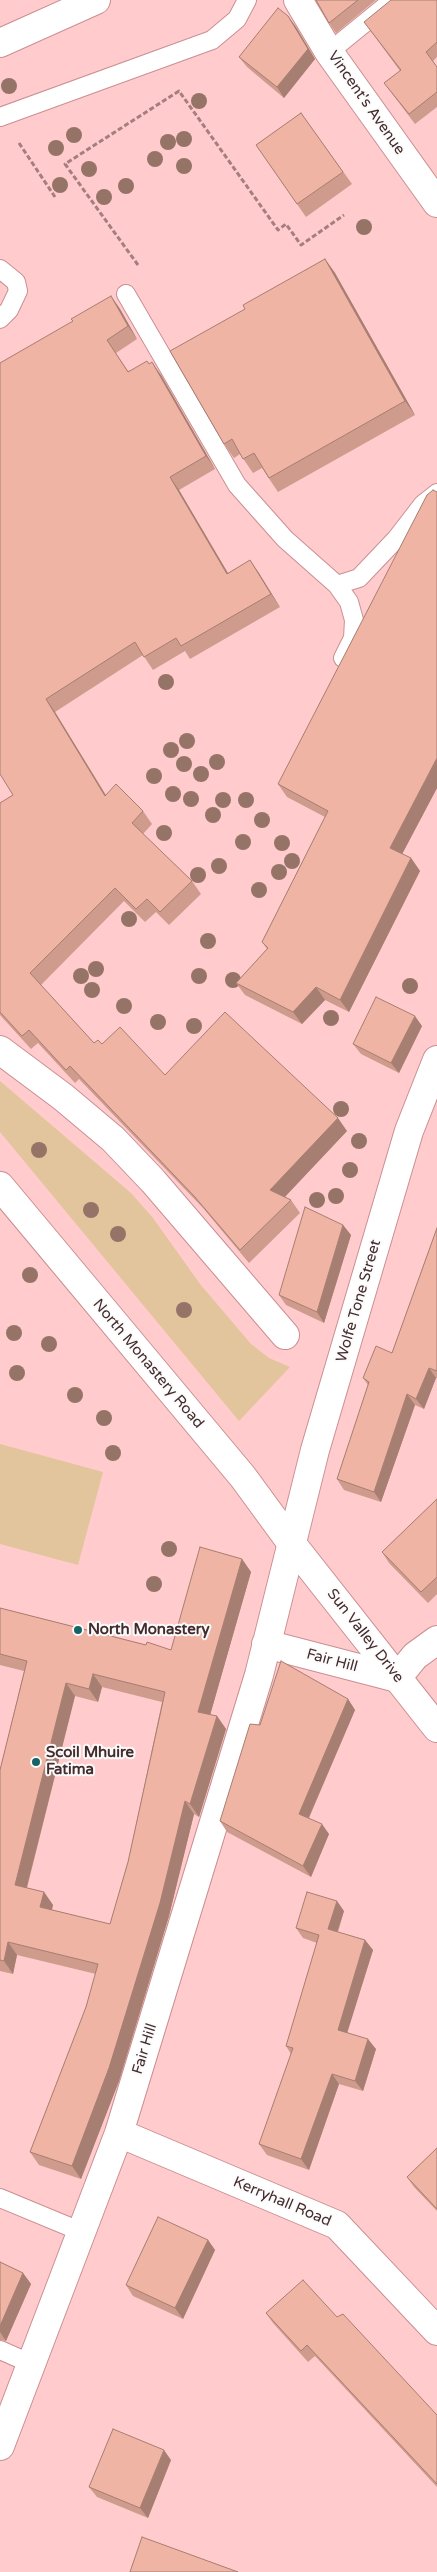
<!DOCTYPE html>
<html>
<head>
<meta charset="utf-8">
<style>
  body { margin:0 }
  canvas { display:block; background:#ffcbcc }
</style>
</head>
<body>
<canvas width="437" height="2572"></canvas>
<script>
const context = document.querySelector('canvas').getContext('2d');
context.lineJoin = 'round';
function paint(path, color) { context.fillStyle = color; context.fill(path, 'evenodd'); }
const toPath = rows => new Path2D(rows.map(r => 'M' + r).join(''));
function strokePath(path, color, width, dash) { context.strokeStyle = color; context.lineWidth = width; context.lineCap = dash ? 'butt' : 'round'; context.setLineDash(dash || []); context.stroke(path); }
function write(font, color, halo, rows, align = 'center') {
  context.font = font + ' "Varela Round",sans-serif'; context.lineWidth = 4; context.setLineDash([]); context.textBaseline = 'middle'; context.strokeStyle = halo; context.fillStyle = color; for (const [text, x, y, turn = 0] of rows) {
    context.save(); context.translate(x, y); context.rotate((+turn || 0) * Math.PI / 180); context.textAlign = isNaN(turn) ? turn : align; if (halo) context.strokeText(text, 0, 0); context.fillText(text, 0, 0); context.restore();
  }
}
const green = toPath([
  [0,1081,131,1193,153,1218,200,1284,251,1344,269,1358,290,1367,239,1421,0,1132],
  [0,1444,103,1472,78,1565,0,1544]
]);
const path = toPath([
  [19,143,55,197],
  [138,265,65,164,179,91,278,230,286,224,301,245,344,215]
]);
const service = toPath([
  [329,52,393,0],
  [0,117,212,40,237,19,247,0],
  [0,269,16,282,18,291,9,310,0,319],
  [126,294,237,485,285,539,337,585,349,602,354,620,353,638,343,658],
  [337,585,359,578,396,539,423,504,437,493],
  [0,2198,82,2232],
  [0,2350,32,2364]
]);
const minor = toPath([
  [298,0,329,52,437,203],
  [0,43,96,0],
  [0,1050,63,1097,113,1139,153,1181,285,1335],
  [266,1644,397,1678,415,1656,437,1640],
  [119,2133,337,2225,437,2331],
  [0,2446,119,2133,259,1675,315,1450,409,1131,437,1060]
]);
const tertiary = toPath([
  [0,1186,243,1477,292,1544,437,1728]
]);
const trees = [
  [9,86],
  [199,101],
  [74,135],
  [184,139],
  [168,142],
  [56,148],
  [155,159],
  [184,166],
  [89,169],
  [60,185],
  [126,186],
  [104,197],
  [364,227],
  [166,682],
  [187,741],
  [171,750],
  [217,762],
  [184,764],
  [201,774],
  [154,776],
  [173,794],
  [191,799],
  [223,800],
  [246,800],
  [213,815],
  [262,820],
  [164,833],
  [243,842],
  [282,843],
  [292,861],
  [219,866],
  [279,872],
  [198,875],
  [259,890],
  [129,919],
  [208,941],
  [96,969],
  [81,976],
  [199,976],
  [233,980],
  [410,986],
  [92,990],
  [124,1006],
  [331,1018],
  [158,1022],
  [194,1026],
  [341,1109],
  [359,1141],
  [39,1150],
  [350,1170],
  [336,1196],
  [317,1200],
  [91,1210],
  [118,1234],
  [30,1275],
  [184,1310],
  [14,1333],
  [49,1344],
  [17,1373],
  [75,1395],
  [104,1418],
  [113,1453],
  [169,1549],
  [154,1584]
];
const wall = toPath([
  [316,0,376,0,336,33,329,23],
  [437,0,437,57,433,61,437,67,437,107,415,124,384,83,400,71,364,22],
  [288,16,296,27,315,59,284,98,247,67,239,57],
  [301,113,352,184,306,217,256,145],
  [325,259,335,273,415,415,278,492,262,468,253,473,240,454,234,458,224,444,245,309],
  [111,296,120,309,137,339,116,353,128,371,150,364,161,375,215,469,179,490,228,573,250,560,280,607,190,659,185,651,153,670,143,655,55,712,106,795,143,811,152,824,143,834,192,881,201,894,169,925,156,912,145,922,124,901,41,985,94,1043,102,1044,165,1075,347,1131,285,1197,291,1200,300,1213,249,1263,203,1208,79,1079,75,1083,38,1043,31,1049,0,1015,0,803,13,795,73,321],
  [278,784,437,788,402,854,411,858,420,871,349,1012,325,1000,302,1024,245,995,236,983,267,949,262,942,325,817,287,797],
  [422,1026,399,1073,361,1054,353,1044],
  [343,1225,351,1235,324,1323,286,1305,279,1295],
  [437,1228,437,1378,436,1378,424,1409,415,1405,381,1502,344,1490,337,1479,368,1385,363,1378,392,1353],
  [437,1499,437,1594,428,1603,389,1563,382,1552],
  [242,1559,251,1572,210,1715,217,1716,226,1729,199,1817,194,1814,169,1916,119,2081,81,2179,39,2165,30,2152,86,2007,96,1974,17,1955,13,1974,0,1971,0,1770,24,1671,0,1665,0,1608,146,1645,171,1650],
  [102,1687,162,1702,128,1862,110,1924,52,1910,53,1905,44,1892,27,1888,75,1696,98,1702],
  [348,1699,355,1710,309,1818,329,1834,311,1877,227,1832,220,1821,260,1725],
  [344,1911,338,1932,365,1940,373,1950,347,2032,376,2049,363,2091,339,2084,309,2170,267,2155,259,2144,291,2054,286,2046,317,1943,303,1938,296,1928],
  [437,2148,437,2211,414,2187,407,2177],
  [208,2240,215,2250,183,2319,133,2296,126,2285],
  [0,2262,23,2273,31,2284,6,2341,0,2340],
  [266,2313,337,2317,437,2415,437,2487,315,2356,308,2362,273,2323],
  [171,2460,148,2518,97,2497,89,2487]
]);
const shadedWall = toPath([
  [288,16,296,27,315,59,284,98,277,87],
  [325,259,335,273,415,415,405,401],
  [111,296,120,309,137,339,128,326],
  [152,362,161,375,215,469,206,456],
  [170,477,179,490,236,587,227,574],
  [250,560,259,573,280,607,271,594],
  [46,699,55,712,114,809,105,796],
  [437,758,437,788,399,860,390,848],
  [411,858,420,871,349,1012,340,1000],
  [316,987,325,1000,302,1024,293,1012],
  [415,1016,422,1026,399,1073,391,1063],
  [338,1118,347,1131,279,1203,270,1190],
  [343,1225,351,1235,324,1323,317,1312],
  [429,1368,436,1378,424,1409,416,1399],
  [407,1394,415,1405,381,1502,374,1492],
  [242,1559,251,1572,207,1726,198,1712],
  [93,1674,102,1687,98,1702,89,1689],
  [66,1683,75,1696,24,1898,15,1885],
  [348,1699,355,1710,306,1824,299,1814],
  [217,1716,226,1729,199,1817,190,1804],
  [185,1801,194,1814,169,1916,119,2081,81,2179,72,2166],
  [322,1824,329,1834,311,1877,303,1866],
  [44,1892,53,1905,49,1920,40,1907],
  [337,1901,344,1911,335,1939,328,1929],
  [365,1940,373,1950,345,2040,338,2030],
  [8,1942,17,1955,13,1974,4,1961],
  [368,2039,376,2049,363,2091,355,2081],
  [332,2074,339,2084,309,2170,301,2159],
  [208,2240,215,2250,183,2319,175,2308],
  [23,2273,31,2284,6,2341,0,2332,0,2326],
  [164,2450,171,2460,148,2518,140,2508]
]);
const building = toPath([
  [316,0,358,0,329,23,316,0],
  [391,0,437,0,437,42,426,52,437,67,437,92,409,114,384,83,401,70,364,22,391,0],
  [278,8,288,16,308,49,277,87,239,57,278,8],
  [301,113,343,172,297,204,256,145,301,113],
  [325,259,405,401,269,478,254,453,243,459,232,439,224,444,170,351,245,309,243,305,325,259],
  [111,296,128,326,107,340,128,372,147,361,149,364,152,362,206,456,170,477,227,574,250,560,271,594,181,646,176,638,144,657,135,642,46,699,105,796,116,784,143,811,132,823,192,881,160,912,147,899,136,909,115,888,30,973,94,1043,98,1040,102,1044,120,1027,165,1075,225,1012,338,1118,270,1190,291,1200,240,1250,194,1196,70,1066,66,1070,29,1030,22,1036,0,1012,0,803,13,795,0,774,0,363,73,321,71,319,111,296],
  [433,490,437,492,437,758,390,848,411,858,340,1000,316,987,293,1012,236,983,268,948,262,942,328,811,278,784,427,495,433,490],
  [376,997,415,1016,391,1063,353,1044,376,997],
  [305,1207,343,1225,317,1312,279,1295,305,1207],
  [437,1228,437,1371,429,1368,416,1399,407,1394,374,1492,337,1479,369,1382,363,1378,376,1346,392,1353,437,1228],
  [437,1499,437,1577,421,1592,382,1552,437,1499],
  [200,1547,242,1559,198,1712,217,1716,190,1804,185,1801,160,1903,109,2068,72,2166,30,2152,86,2007,98,1964,8,1942,4,1961,0,1960,0,1770,27,1661,0,1654,0,1608,146,1645,147,1642,171,1650,200,1547],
  [93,1674,165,1692,128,1862,110,1924,40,1907,44,1892,15,1885,66,1683,89,1689,93,1674],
  [281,1661,348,1699,299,1814,322,1824,303,1866,220,1821,250,1724,260,1725,281,1661],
  [307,1892,337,1901,328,1929,365,1940,338,2030,368,2039,355,2081,332,2074,301,2159,259,2144,293,2048,286,2046,319,1935,296,1928,307,1892],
  [437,2148,437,2209,407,2177,437,2148],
  [158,2217,208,2240,175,2308,126,2285,158,2217],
  [0,2262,23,2273,0,2326,0,2262],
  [303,2280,337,2317,343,2314,437,2415,437,2484,307,2345,301,2351,266,2313,303,2280],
  [113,2429,164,2450,140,2508,89,2487,113,2429],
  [142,2537,238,2572,130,2572,142,2537]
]);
const markers = [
  [78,1630,5,"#156465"],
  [36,1762,5,"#156465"]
];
const streetNames = [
  ["Vincent's Avenue",366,103,55],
  ["Wolfe Tone Street",359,1301,-74],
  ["North Monastery Road",148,1364,50],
  ["Sun Valley Drive",365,1636,52],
  ["Fair Hill",332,1661,15],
  ["Fair Hill",145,2049,-73],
  ["Kerryhall Road",282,2202,23]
];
const poiNames = [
  ["North Monastery",88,1630],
  ["Scoil Mhuire",46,1753],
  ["Fatima",46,1770]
];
paint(green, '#e2c59d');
strokePath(service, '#cb8f91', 20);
strokePath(minor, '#cb8f91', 30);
strokePath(tertiary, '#cb8f91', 30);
strokePath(path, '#a57e80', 3, [5, 2.5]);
strokePath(service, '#fff', 18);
strokePath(minor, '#fff', 28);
strokePath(tertiary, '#fff', 28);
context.fillStyle = '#957467';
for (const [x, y] of trees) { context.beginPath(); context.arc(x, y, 8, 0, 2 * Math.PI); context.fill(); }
paint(wall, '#ce9b8c');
paint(shadedWall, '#a77e72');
paint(building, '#efb4a3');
strokePath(building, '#a77e72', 1);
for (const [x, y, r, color] of markers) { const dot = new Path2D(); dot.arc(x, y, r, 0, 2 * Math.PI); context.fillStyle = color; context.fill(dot); strokePath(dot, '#fbfbfb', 2); }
write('15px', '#442b2d', '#fbfbfb', streetNames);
write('bold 15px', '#442b2d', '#fbfbfb', poiNames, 'left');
</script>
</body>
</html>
